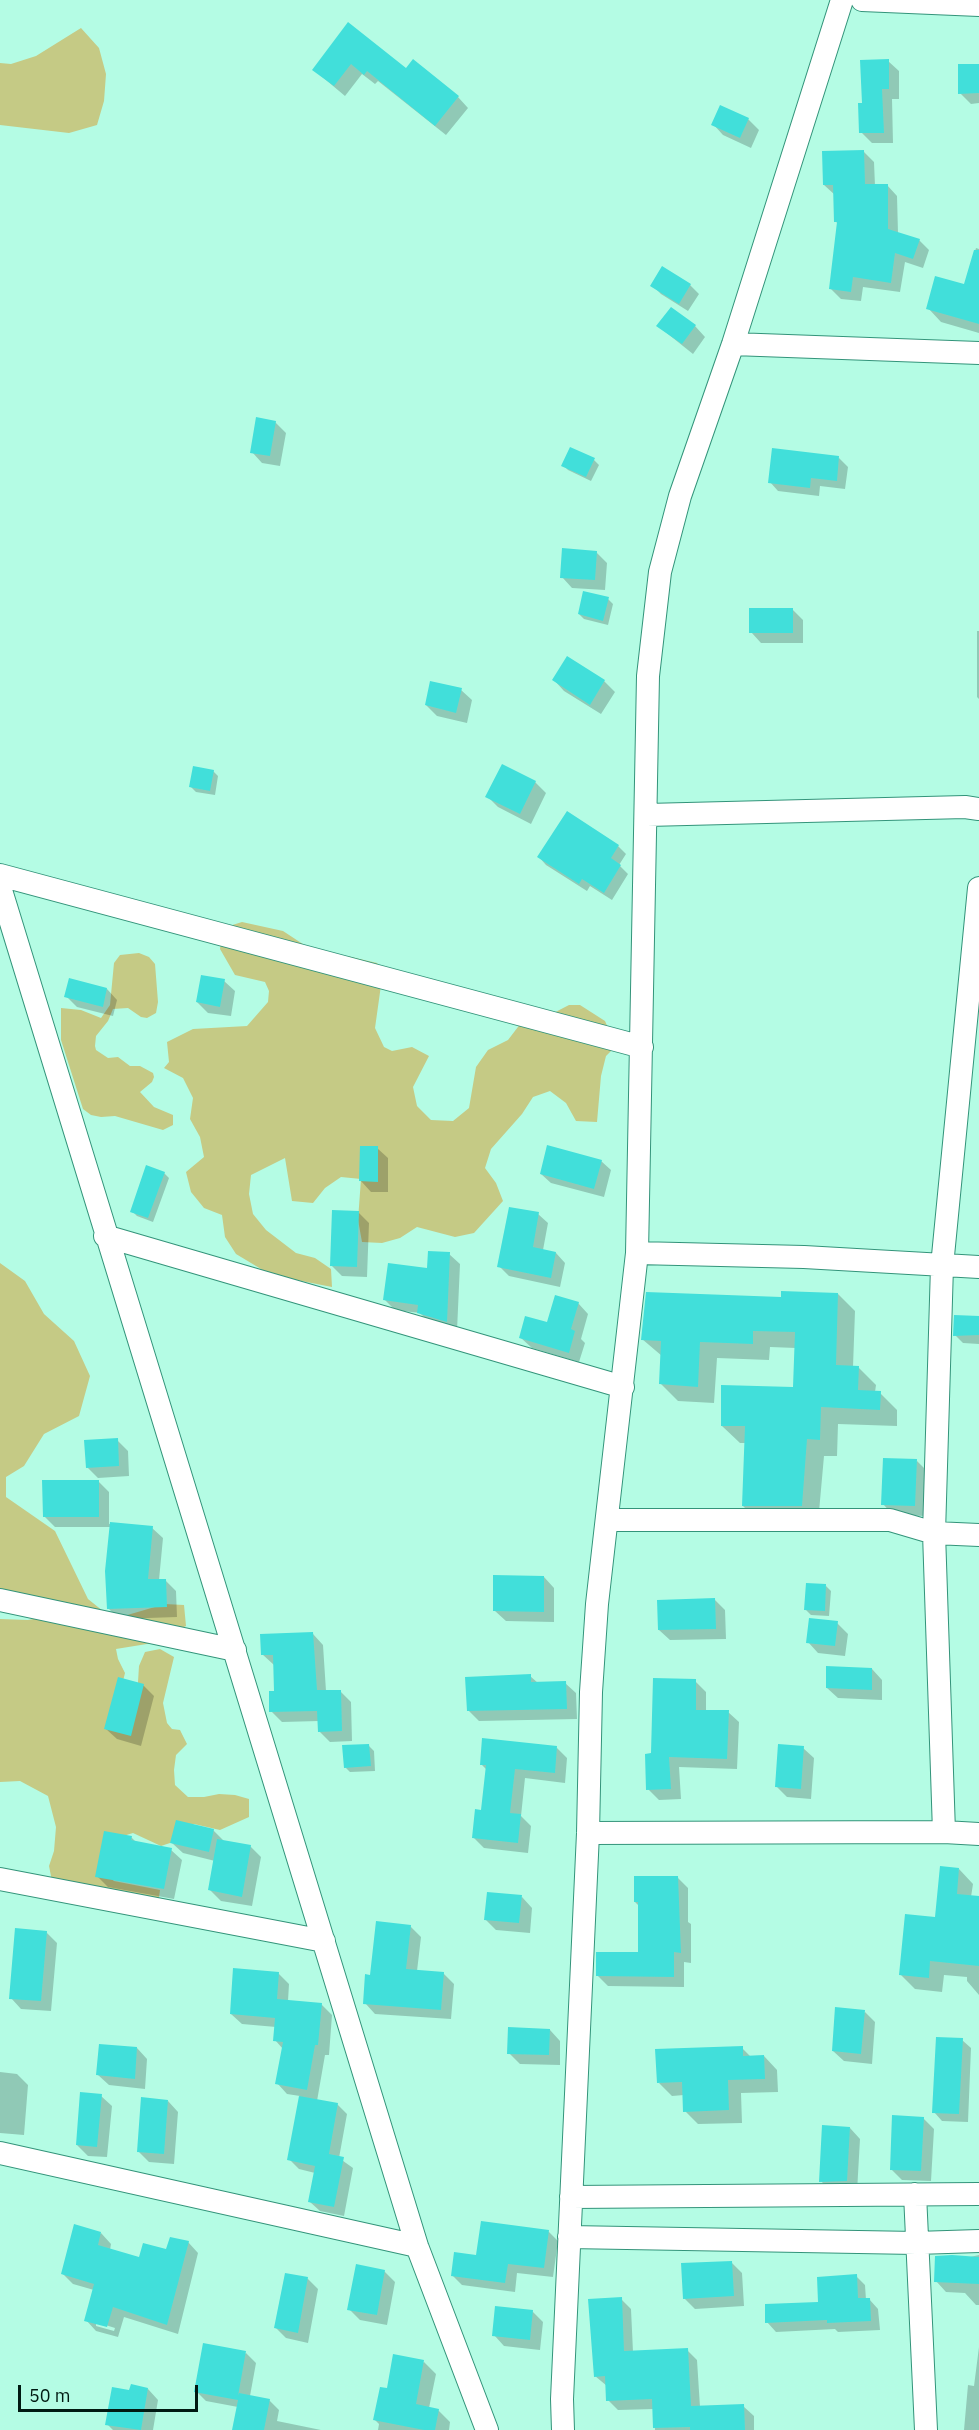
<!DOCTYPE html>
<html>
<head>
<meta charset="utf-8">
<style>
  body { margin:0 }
  #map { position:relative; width:979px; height:2430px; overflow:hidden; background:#b4fce4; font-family:"IBM Plex Sans",sans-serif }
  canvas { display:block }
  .scale { position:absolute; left:18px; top:2385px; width:180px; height:27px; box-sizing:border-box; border:3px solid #001a12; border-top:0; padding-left:8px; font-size:18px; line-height:21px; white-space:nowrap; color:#001a12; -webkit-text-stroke:4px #b4fce4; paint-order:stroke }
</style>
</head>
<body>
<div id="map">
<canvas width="979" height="2430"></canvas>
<div class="scale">50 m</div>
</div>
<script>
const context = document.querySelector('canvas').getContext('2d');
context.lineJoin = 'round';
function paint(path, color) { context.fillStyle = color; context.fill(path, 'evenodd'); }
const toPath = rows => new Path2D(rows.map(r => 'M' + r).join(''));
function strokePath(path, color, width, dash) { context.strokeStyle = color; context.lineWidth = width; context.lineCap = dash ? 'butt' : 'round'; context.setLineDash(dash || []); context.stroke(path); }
const green = toPath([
  [81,28,99,48,106,74,104,101,97,125,69,133,0,125,0,63,11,64,36,56],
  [242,922,283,931,318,954,328,957,347,956,377,963,383,971,375,1028,384,1047,392,1051,412,1047,429,1056,413,1087,417,1106,431,1120,453,1121,469,1108,476,1067,488,1050,508,1040,521,1023,542,1019,569,1005,580,1005,605,1021,613,1039,613,1049,606,1056,601,1076,597,1122,576,1121,566,1103,550,1091,533,1097,522,1114,491,1149,485,1168,496,1183,503,1201,474,1233,455,1237,417,1227,400,1238,382,1243,362,1242,358,1220,361,1179,341,1177,325,1188,313,1203,292,1201,285,1158,251,1175,249,1194,253,1214,266,1230,296,1253,315,1258,331,1269,332,1287,271,1275,236,1254,225,1237,222,1215,204,1208,191,1192,186,1172,204,1157,200,1137,190,1119,193,1098,183,1078,164,1068,169,1062,167,1042,193,1029,247,1026,268,1002,269,991,265,982,235,975,220,949,223,928],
  [139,953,149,957,155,964,158,1002,156,1013,147,1018,141,1017,128,1008,113,1009,108,1021,96,1036,95,1046,96,1050,108,1058,118,1057,130,1066,140,1066,153,1073,154,1077,152,1082,140,1092,154,1107,173,1115,173,1125,163,1130,115,1116,101,1117,91,1115,83,1109,61,1040,61,1008,81,1010,101,1018,110,1005,114,963,120,955],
  [0,1263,25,1281,44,1314,74,1341,90,1376,79,1416,44,1434,24,1466,6,1477,6,1497,55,1531,88,1599,103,1611,124,1616,165,1604,184,1605,186,1626,153,1643,116,1649,118,1659,125,1673,114,1717,137,1698,139,1666,145,1652,160,1649,174,1657,163,1703,167,1723,172,1729,180,1730,187,1744,176,1755,174,1770,175,1785,188,1797,204,1797,219,1794,235,1795,249,1799,249,1817,220,1830,194,1824,179,1828,170,1843,161,1846,133,1833,107,1841,103,1870,114,1881,160,1890,158,1905,52,1881,49,1866,54,1851,56,1827,48,1796,20,1781,0,1782,0,1619,28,1620,44,1617,0,1597]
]);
const shadow = toPath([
  [349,25,406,70,458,97,468,108,446,135,378,81,375,84,362,74,345,96,314,70],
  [888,61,899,71,899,99,892,99,893,143,872,143,861,132,863,104],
  [979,65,979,103,971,104,960,93],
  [721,107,748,119,759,130,751,148,723,135,713,124],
  [864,152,874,162,875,186,887,185,897,196,898,233,919,240,929,250,923,268,905,262,900,292,863,287,861,301,841,299,831,289,839,224,836,222,835,195,824,185],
  [976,248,979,249,979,333,941,322,928,308,965,286],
  [663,268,690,285,699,294,688,311,661,294,652,285],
  [658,326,695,326,705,337,693,354],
  [275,422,286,433,280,466,262,463,252,452],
  [839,458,848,467,845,489,820,486,819,496,778,491,770,482],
  [594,460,599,465,591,481,568,470,563,465],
  [596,552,607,563,605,590,572,588,562,577],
  [608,599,613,604,608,625,584,619,579,614],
  [792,609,803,620,803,643,761,643,751,632],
  [977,631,979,631,979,699,977,697],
  [568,658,604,681,615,692,601,714,564,691,554,680],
  [461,690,472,700,467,723,437,716,426,705],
  [213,771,218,776,215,795,196,792,191,787],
  [535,782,546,793,531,824,498,807,487,796],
  [618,846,626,854,619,865,628,874,612,900,590,886,587,891,546,865,539,857],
  [224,981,235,991,231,1016,208,1013,197,1002],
  [107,989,117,1000,113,1016,77,1007,66,996],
  [377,1148,388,1158,388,1192,371,1192,361,1181],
  [601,1161,611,1170,604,1197,551,1183,541,1174],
  [164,1173,169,1178,153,1222,137,1216,132,1211],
  [358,1212,369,1223,367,1277,342,1276,331,1265],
  [538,1214,548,1223,543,1250,556,1253,565,1263,560,1287,509,1276,499,1266],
  [449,1254,460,1264,457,1331,430,1323,420,1313,395,1310,385,1300],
  [838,1294,855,1311,853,1367,859,1368,876,1385,875,1392,880,1393,897,1410,897,1426,838,1424,837,1456,824,1456,818,1523,760,1523,743,1506,746,1443,740,1443,722,1426,794,1389,796,1348,770,1347,769,1360,717,1358,714,1403,678,1401,661,1384,662,1356,642,1339,783,1299],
  [578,1303,588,1314,581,1339,585,1343,579,1362,532,1348,521,1338,548,1324],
  [979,1317,979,1344,963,1343,955,1335],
  [117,1440,128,1451,129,1476,98,1478,87,1467],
  [917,1461,927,1471,926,1516,893,1515,883,1504],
  [98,1481,109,1492,109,1524,152,1528,163,1538,159,1580,165,1580,176,1591,177,1617,119,1619,108,1608,111,1527,55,1527,44,1516],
  [544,1577,554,1588,554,1622,506,1621,495,1611],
  [826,1586,831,1591,829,1616,811,1615,806,1610],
  [714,1599,725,1610,726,1639,670,1640,659,1630],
  [837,1623,848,1634,845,1656,818,1653,808,1642],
  [313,1634,323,1645,326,1691,340,1691,351,1702,352,1741,330,1742,319,1731,319,1721,282,1722,271,1711,275,1692,274,1665,262,1654],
  [872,1669,882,1680,882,1700,838,1698,827,1688],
  [530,1676,538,1683,565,1683,576,1693,577,1719,479,1721,468,1710],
  [695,1681,706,1692,706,1711,728,1712,739,1722,737,1769,679,1767,681,1799,659,1800,648,1789,652,1755],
  [143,1685,154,1696,141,1746,117,1739,106,1729],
  [369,1746,374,1751,375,1771,350,1772,345,1767],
  [557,1748,567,1758,565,1783,525,1778,521,1816,531,1826,528,1853,484,1848,473,1837,482,1811,487,1770,481,1764],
  [803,1748,814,1758,811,1799,787,1797,777,1787],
  [213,1830,224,1841,250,1846,261,1857,252,1906,221,1901,210,1890,215,1861,183,1853,172,1843],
  [131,1837,136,1842,171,1850,182,1860,174,1899,108,1887,97,1876],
  [959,1869,973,1884,971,1897,979,1897,979,1995,967,1981,967,1977,944,1975,942,1992,915,1989,901,1975,936,1919],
  [678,1878,688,1888,688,1922,691,1924,691,1963,684,1962,684,1987,608,1986,597,1975,639,1954,639,1906,635,1902],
  [522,1897,532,1908,530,1933,496,1930,485,1919],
  [410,1926,421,1937,417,1971,443,1973,454,1984,451,2019,375,2014,365,2003,371,1976],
  [46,1932,57,1943,51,2011,21,2009,11,1998],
  [278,1973,289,1984,288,2001,321,2004,332,2015,329,2055,325,2055,317,2101,337,2104,347,2114,339,2158,353,2168,344,2216,320,2211,310,2202,315,2173,299,2169,289,2159,300,2096,287,2094,277,2083,283,2049,275,2040,276,2027,242,2024,231,2014],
  [865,2012,875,2022,872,2064,844,2061,833,2051],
  [550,2030,560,2041,560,2065,520,2064,509,2053],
  [962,2040,971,2048,968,2122,942,2121,934,2112],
  [137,2048,147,2059,145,2089,109,2085,98,2075],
  [742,2048,751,2057,764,2056,777,2070,778,2092,741,2093,742,2123,698,2124,685,2111,684,2095,672,2096,659,2083],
  [0,2072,17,2074,28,2085,24,2135,0,2133],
  [101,2096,112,2106,107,2157,88,2156,77,2145],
  [168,2101,178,2112,174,2164,149,2162,138,2151],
  [923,2118,934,2129,931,2181,902,2180,891,2169],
  [850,2128,860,2139,857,2192,831,2192,821,2181],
  [548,2231,558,2241,553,2277,517,2273,515,2292,462,2285,452,2275,478,2257],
  [101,2233,111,2244,110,2250,140,2258,188,2242,198,2253,178,2334,124,2317,118,2337,96,2331,86,2320,94,2290,73,2284,62,2273],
  [96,2322,115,2328,114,2331,96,2326],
  [979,2255,979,2305,976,2305,965,2293,946,2292,936,2281,966,2258],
  [731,2262,742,2273,744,2306,695,2309,684,2298],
  [384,2271,395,2282,387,2325,360,2320,349,2309],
  [856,2276,865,2285,866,2300,869,2299,878,2309,880,2330,838,2332,835,2329,776,2332,767,2322,820,2303],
  [307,2278,318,2289,308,2343,286,2338,276,2328],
  [621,2299,631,2309,633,2352,687,2350,697,2360,700,2407,743,2406,754,2416,754,2430,655,2430,654,2409,618,2410,608,2400,607,2386,595,2376],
  [532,2311,543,2322,540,2350,504,2346,494,2335],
  [979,2347,979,2430,964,2430,968,2385,974,2386],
  [246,2353,256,2363,250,2396,269,2400,279,2410,277,2421,321,2430,234,2430,238,2407,206,2401,196,2391],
  [424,2362,436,2374,429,2408,438,2410,450,2422,449,2430,378,2430,379,2424,375,2420,388,2390],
  [148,2389,158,2400,153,2430,113,2430,107,2424,130,2392]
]);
const building = toPath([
  [348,22,406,68,413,59,459,96,435,126,367,71,364,75,351,64,334,86,312,70],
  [889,59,889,89,882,89,884,133,859,133,858,103,862,103,860,60],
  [958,64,979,64,979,93,958,94],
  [720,105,749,118,740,138,711,125],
  [864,150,865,184,888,184,888,229,920,239,913,259,895,253,891,283,853,277,851,292,829,289,837,222,834,222,833,185,823,185,822,151],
  [974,250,979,250,979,324,926,309,935,276,964,284],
  [662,266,691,284,679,304,650,286],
  [671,307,696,325,682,344,656,326],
  [256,417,276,421,270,456,250,453],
  [570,447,595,458,586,477,561,466],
  [772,448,839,456,837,481,811,478,810,488,768,483],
  [562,548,597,551,595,580,560,578],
  [583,591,609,597,603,621,578,614],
  [749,608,793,608,793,633,749,633],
  [567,656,605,680,590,705,552,680],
  [430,681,462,688,456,713,425,705],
  [502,764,536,781,520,814,485,797],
  [193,766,214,770,210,791,189,787],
  [567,811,619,845,611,858,621,865,604,893,582,879,579,884,537,857],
  [201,975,225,979,220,1007,196,1002],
  [69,978,107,988,103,1007,64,997],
  [547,1145,602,1160,594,1189,540,1174],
  [360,1146,378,1146,378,1182,359,1181],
  [146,1165,165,1172,148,1218,130,1212],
  [509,1207,539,1212,533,1247,556,1252,551,1278,497,1267],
  [332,1210,359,1211,357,1267,330,1266],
  [428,1251,450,1252,447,1322,417,1313,418,1305,383,1300,388,1263,427,1268],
  [781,1291,838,1293,836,1365,859,1366,858,1390,881,1391,880,1410,821,1407,820,1440,807,1439,802,1506,742,1506,745,1426,721,1426,721,1385,793,1387,795,1332,753,1331,753,1344,700,1342,698,1387,659,1384,661,1341,641,1340,646,1292,781,1297],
  [555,1295,579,1302,571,1329,575,1331,569,1353,519,1338,525,1316,547,1322],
  [954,1315,979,1316,979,1335,953,1336],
  [118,1438,119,1466,86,1468,84,1440],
  [883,1458,917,1459,915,1506,881,1505],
  [42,1480,99,1480,99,1517,43,1517],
  [110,1522,153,1526,148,1579,166,1579,167,1607,107,1609,105,1571],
  [493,1575,544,1576,544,1612,493,1611],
  [806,1583,826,1584,825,1611,804,1610],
  [715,1598,716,1629,658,1630,657,1600],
  [809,1618,838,1621,835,1646,806,1643],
  [313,1632,317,1690,341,1690,342,1731,318,1732,317,1711,269,1712,269,1691,274,1691,273,1655,261,1655,260,1634],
  [826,1666,872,1668,872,1690,826,1688],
  [531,1674,531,1682,566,1681,567,1709,467,1711,465,1677],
  [118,1677,144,1684,131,1736,104,1729],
  [653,1678,696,1679,696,1710,729,1710,727,1759,669,1757,671,1789,646,1790,645,1754,651,1753],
  [482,1738,557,1746,555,1773,515,1769,510,1813,521,1814,518,1843,472,1838,475,1809,481,1810,486,1765,480,1765],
  [369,1744,371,1766,344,1768,342,1745],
  [778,1744,804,1746,801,1789,775,1787],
  [176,1820,214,1829,209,1852,170,1843],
  [104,1831,132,1836,131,1840,172,1848,164,1889,95,1877],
  [217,1839,251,1845,242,1897,208,1890],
  [940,1866,959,1868,957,1894,979,1896,979,1966,930,1961,929,1978,899,1975,905,1914,935,1917],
  [634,1876,678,1876,681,1953,674,1952,674,1977,596,1976,596,1952,638,1952,638,1902,634,1902],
  [487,1892,522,1895,519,1923,484,1920],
  [376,1921,411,1925,406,1969,444,1972,441,2010,363,2004,365,1974,370,1975],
  [15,1928,47,1931,41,2001,9,1999],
  [233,1968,279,1972,277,1999,322,2003,318,2045,315,2045,307,2090,275,2084,283,2042,273,2041,275,2018,230,2014],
  [835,2007,865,2010,861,2054,832,2051],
  [508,2027,550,2029,549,2055,507,2054],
  [936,2037,963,2038,959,2114,932,2113],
  [99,2044,137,2047,135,2079,96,2075],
  [743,2046,743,2056,764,2055,765,2079,728,2080,729,2110,683,2112,682,2082,657,2083,655,2049],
  [80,2092,102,2094,97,2147,76,2145],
  [299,2096,338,2103,329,2154,344,2157,334,2207,308,2202,315,2166,287,2160],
  [141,2097,168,2100,164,2154,137,2152],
  [892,2115,924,2117,921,2171,890,2170],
  [822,2125,850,2127,847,2181,819,2182],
  [481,2221,549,2230,544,2268,508,2264,505,2283,451,2276,454,2252,476,2255],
  [74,2224,101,2232,98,2245,139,2257,143,2243,166,2249,170,2237,189,2241,167,2325,113,2307,107,2327,84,2321,94,2284,61,2274],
  [952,2255,979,2257,979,2284,934,2282,935,2256],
  [732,2261,734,2296,683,2299,681,2263],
  [356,2264,385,2270,377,2315,347,2310],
  [285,2273,308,2277,298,2333,274,2328],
  [857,2274,858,2298,870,2298,871,2321,827,2323,827,2320,765,2323,765,2304,818,2302,817,2277],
  [622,2297,624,2351,688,2348,691,2406,744,2404,745,2430,690,2430,690,2427,653,2428,652,2399,606,2401,605,2376,594,2377,588,2299],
  [495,2306,533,2310,530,2340,492,2336],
  [203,2343,246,2351,238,2396,239,2393,270,2399,264,2430,232,2430,238,2400,194,2392],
  [393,2354,424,2360,416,2404,439,2409,435,2430,424,2430,373,2420,380,2387,387,2388],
  [131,2384,148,2388,141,2430,105,2425,112,2387,129,2390]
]);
const street = toPath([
  [862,0,979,5],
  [733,344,979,353],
  [647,815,965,807,979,809],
  [0,875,642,1047],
  [0,887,417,2246,487,2430],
  [105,1236,623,1387],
  [637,1253,804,1257,979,1267],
  [607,1520,890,1520,934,1533,979,1535],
  [0,1600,235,1650],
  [944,1832,934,1533,942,1266,979,888],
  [588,1833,944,1832,979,1834],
  [0,1879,324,1941],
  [0,2153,417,2246],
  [915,2194,926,2430],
  [571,2197,979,2194],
  [569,2237,916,2243,979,2241],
  [563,2430,562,2399,588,1833,591,1692,597,1604,637,1253,648,676,660,572,680,496,733,344,842,0]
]);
paint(green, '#c5ca85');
paint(shadow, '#0003');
paint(building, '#41dfda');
strokePath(street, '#33947a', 24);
strokePath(street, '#fff', 22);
</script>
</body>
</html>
